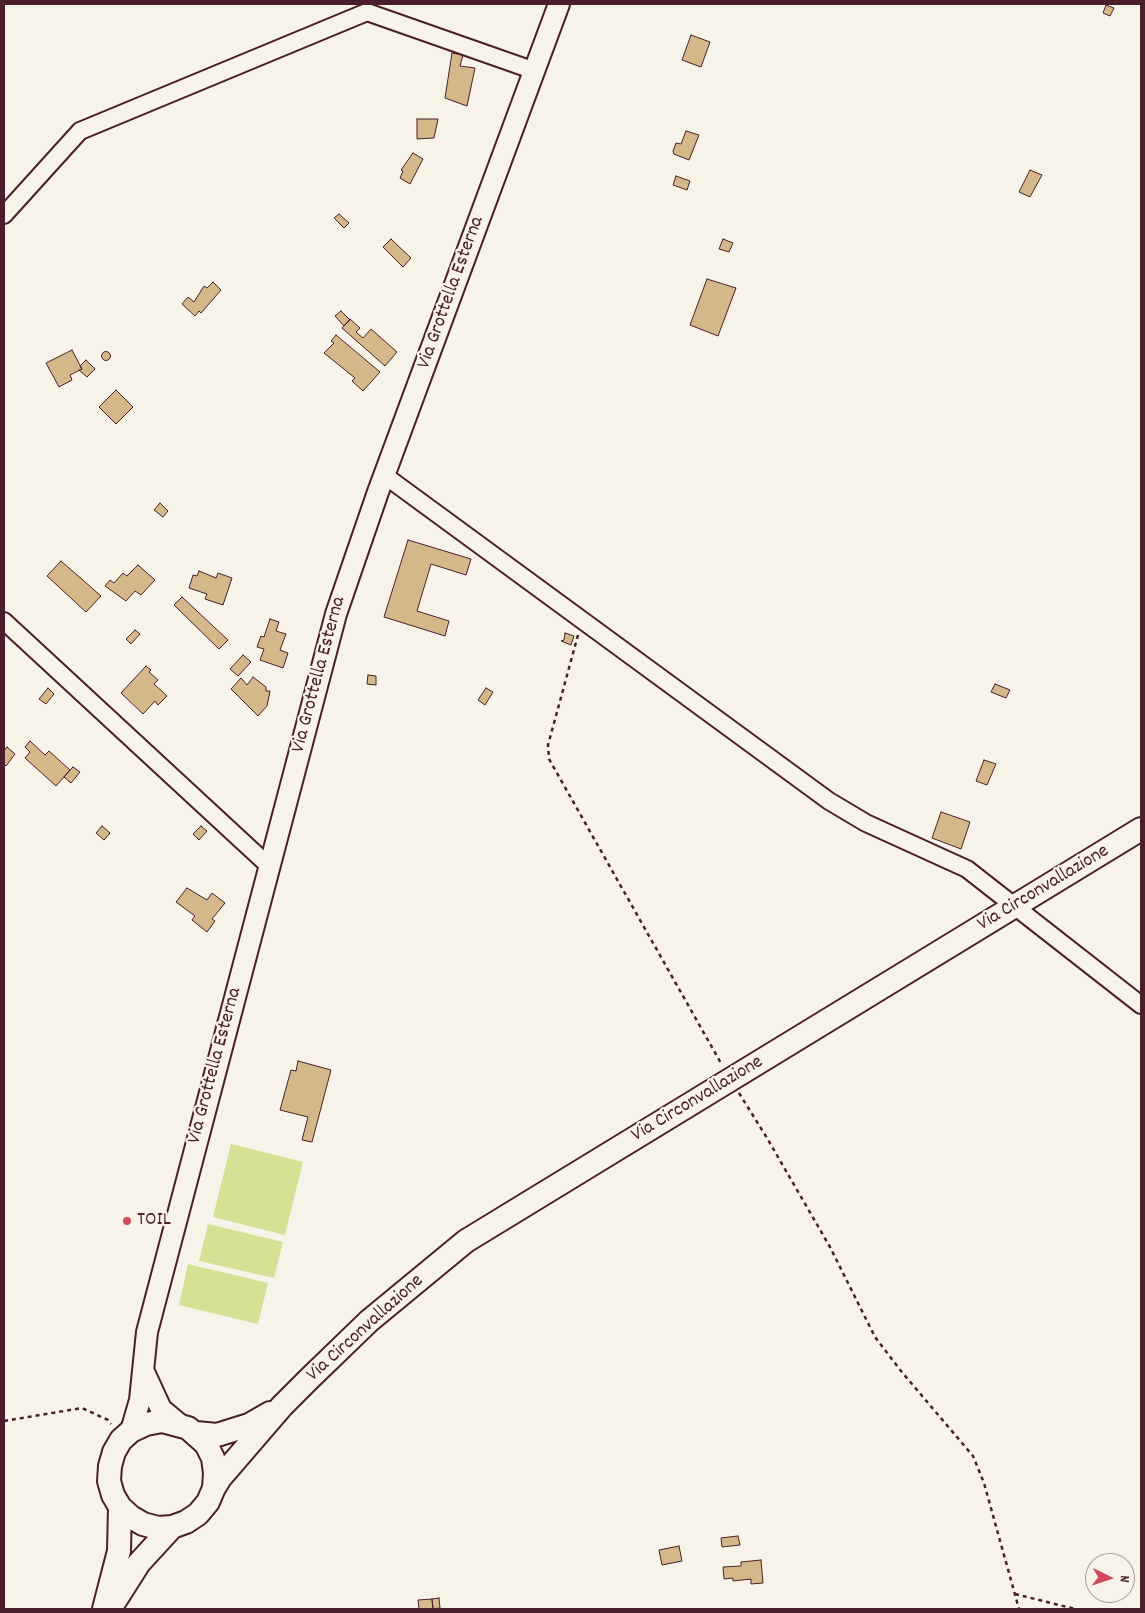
<!DOCTYPE html>
<html>
<head>
<meta charset="utf-8">
<style>
  body { margin:0 }
  #map { position:relative; width:1145px; height:1613px; overflow:hidden; background:#f7f3e8; font-family:Dekko,sans-serif }
  canvas { display:block }
  .frame { position:absolute; inset:0; border:5px solid #4a1f2b; pointer-events:none }
  .north { position:absolute; left:1085px; top:1553px; width:50px; height:50px; box-sizing:border-box; background:#f7f3e8; border:1px solid #b29e9c; border-radius:50%; rotate:94deg; font-size:14px; font-weight:700; line-height:20px; text-align:center; color:#4a1f2b }
  .north::after { content:''; display:block; margin:auto; width:18px; height:22px; background:#d1495b; clip-path:polygon(50% 0,100% 100%,50% 72%,0 100%) }
</style>
</head>
<body>
<div id="map">
<canvas width="1145" height="1613"></canvas>
<div class="frame"></div>
<div class="north">N</div>
</div>
<script>
const context = document.querySelector('canvas').getContext('2d');
context.lineJoin = 'round';
function paint(path, color) { context.fillStyle = color; context.fill(path, 'evenodd'); }
const toPath = rows => new Path2D(rows.map(r => 'M' + r).join(''));
function strokePath(path, color, width, dash) { context.strokeStyle = color; context.lineWidth = width; context.lineCap = dash ? 'butt' : 'round'; context.setLineDash(dash || []); context.stroke(path); }
function write(font, color, halo, rows, align = 'center') {
  context.font = font + ' Dekko,sans-serif'; context.lineWidth = 4.5; context.setLineDash([]); context.textBaseline = 'middle'; context.strokeStyle = halo; context.fillStyle = color; for (const [text, x, y, turn = 0] of rows) {
    context.save(); context.translate(x, y); context.rotate((+turn || 0) * Math.PI / 180); context.textAlign = isNaN(turn) ? turn : align; if (halo) context.strokeText(text, 0, 0); context.fillText(text, 0, 0); context.restore();
  }
}
const green = toPath([
  [231,1144,303,1162,285,1235,213,1217],
  [208,1224,283,1242,274,1278,199,1261],
  [188,1264,268,1283,258,1324,179,1305]
]);
const building = toPath([
  [1106,5,1114,8,1110,16,1103,13,1106,5],
  [691,35,710,42,701,67,682,60,691,35],
  [452,53,463,55,460,66,475,68,467,106,445,98,452,53],
  [417,119,438,119,434,138,417,139,417,119],
  [686,131,699,135,689,160,674,154,673,151,676,143,681,144,686,131],
  [413,153,423,159,410,184,400,178,403,171,401,170,413,153],
  [1030,170,1042,175,1030,197,1019,192,1030,170],
  [676,176,690,181,687,190,673,185,676,176],
  [339,214,349,223,344,228,334,218,339,214],
  [391,239,411,258,403,267,383,247,391,239],
  [723,239,733,243,729,252,719,249,723,239],
  [707,279,736,288,718,336,690,325,707,279],
  [213,282,221,290,201,313,199,311,195,316,182,304,188,297,194,302,204,286,207,288,213,282],
  [341,311,350,320,344,326,335,316,341,311],
  [350,319,360,328,356,332,363,338,371,329,397,352,385,366,342,328,350,319],
  [336,335,380,372,363,391,352,381,355,378,324,353,334,343,331,341,336,335],
  [72,350,82,369,70,375,72,380,59,387,46,363,72,350],
  '101.5 356a4.5 4.5 0 1 1 9 0a4.5 4.5 0 1 1-9 0Z',
  [86,360,95,369,87,377,79,370,82,369,80,366,86,360],
  [116,390,133,407,116,424,99,407,116,390],
  [160,503,168,511,163,517,154,510,160,503],
  [408,540,471,559,466,575,431,564,417,611,449,621,445,636,384,617,408,540],
  [61,561,101,596,86,612,47,576,61,561],
  [138,565,155,580,141,595,135,591,126,601,105,586,110,580,114,583,123,573,127,576,138,565],
  [199,571,216,578,218,573,232,578,223,605,205,599,207,594,189,588,193,575,197,576,199,571],
  [182,597,228,640,219,649,174,605,182,597],
  [270,619,279,622,276,631,286,634,280,650,288,653,283,668,260,660,264,649,257,647,261,636,264,637,270,619],
  [135,630,140,634,131,644,126,639,135,630],
  [565,633,574,636,571,645,561,641,564,640,565,633],
  [243,655,251,662,238,676,230,669,243,655],
  [146,666,151,670,149,672,158,680,154,684,167,696,158,705,155,701,143,714,121,693,146,666],
  [368,675,376,676,376,685,367,684,368,675],
  [253,677,266,687,266,691,270,691,267,706,258,716,231,689,241,678,247,685,253,677],
  [995,684,1010,690,1006,698,991,692,995,684],
  [48,688,54,694,46,704,39,699,48,688],
  [486,688,493,692,485,705,478,700,486,688],
  [30,741,45,755,49,751,70,770,56,786,25,758,30,752,25,747,30,741],
  [7,747,15,754,6,766,4,764,4,751,7,747],
  [984,760,996,764,987,785,976,781,984,760],
  [73,767,80,772,71,783,64,777,73,767],
  [941,812,970,822,961,849,932,838,941,812],
  [102,826,110,833,104,840,96,833,102,826],
  [201,826,207,831,199,840,193,834,201,826],
  [187,888,207,900,212,893,225,903,212,919,215,921,207,932,192,920,195,916,176,902,187,888],
  [298,1061,331,1070,312,1142,302,1140,308,1117,280,1110,291,1070,296,1071,298,1061],
  [738,1536,740,1545,722,1547,721,1538,738,1536],
  [679,1546,682,1561,662,1565,659,1550,679,1546],
  [761,1560,763,1583,751,1584,751,1579,733,1581,733,1578,724,1579,723,1567,741,1566,741,1562,761,1560],
  [439,1598,440,1608,433,1609,432,1599,439,1598],
  [432,1599,433,1609,419,1609,418,1600,432,1599]
]);
const path = toPath([
  [578,635,548,745,549,759,722,1065],
  [739,1093,767,1138,830,1247,875,1337,901,1371,973,1456,984,1483,1019,1609],
  [4,1421,82,1408,108,1420,111,1424],
  [1015,1594,1075,1609]
]);
const minor = toPath([
  [4,215,80,131,367,12,535,71],
  [384,475,829,801,866,823,967,869,1141,1005],
  [4,621,269,866]
]);
const tertiary = toPath([
  [144,1372,161,1409,179,1424],
  [131,1431,140,1400,147,1332,336,614,378,492,559,4]
]);
const secondary = toPath([
  [196,1433,217,1435,249,1425,270,1413],
  [214,1488,220,1478,282,1406,309,1379,369,1321,466,1241,1141,829],
  [113,1604,139,1563,172,1527],
  [104,1609,119,1551,120,1507,113,1495,109,1481,110,1466,114,1452,121,1440,131,1431,146,1424,162,1421,188,1428,206,1444,213,1458,215,1473,214,1488,208,1502,198,1514,186,1522,172,1527,158,1528,143,1524,131,1517,120,1507]
]);
const markers = [
  [127,1221,5,"#d1495b"]
];
const streetNames = [
  ["Via Grottella Esterna",452,293,-70],
  ["Via Grottella Esterna",320,675,-75],
  ["Via Circonvallazione",1044,889,-31],
  ["Via Grottella Esterna",216,1066,-75],
  ["Via Circonvallazione",698,1100,-31],
  ["Via Circonvallazione",366,1329,-42]
];
const poiNames = [
  ["TOIL",137,1221]
];
paint(green, '#d5e194');
paint(building, '#d5b88a');
strokePath(building, '#4a1f2b', 1);
strokePath(minor, '#4a1f2b', 20);
strokePath(tertiary, '#4a1f2b', 24);
strokePath(secondary, '#4a1f2b', 26);
strokePath(path, '#4a1f2b', 2.5, [4, 4]);
strokePath(minor, '#f7f3e8', 16);
strokePath(tertiary, '#f7f3e8', 20);
strokePath(secondary, '#f7f3e8', 22);
for (const [x, y, r, color] of markers) { const dot = new Path2D(); dot.arc(x, y, r, 0, 2 * Math.PI); context.fillStyle = color; context.fill(dot); strokePath(dot, '#f7f3e8', 2); }
write('20px', '#4a1f2b', '#f7f3e8', streetNames);
write('20px', '#4a1f2b', '#f7f3e8', poiNames, 'left');
</script>
</body>
</html>
